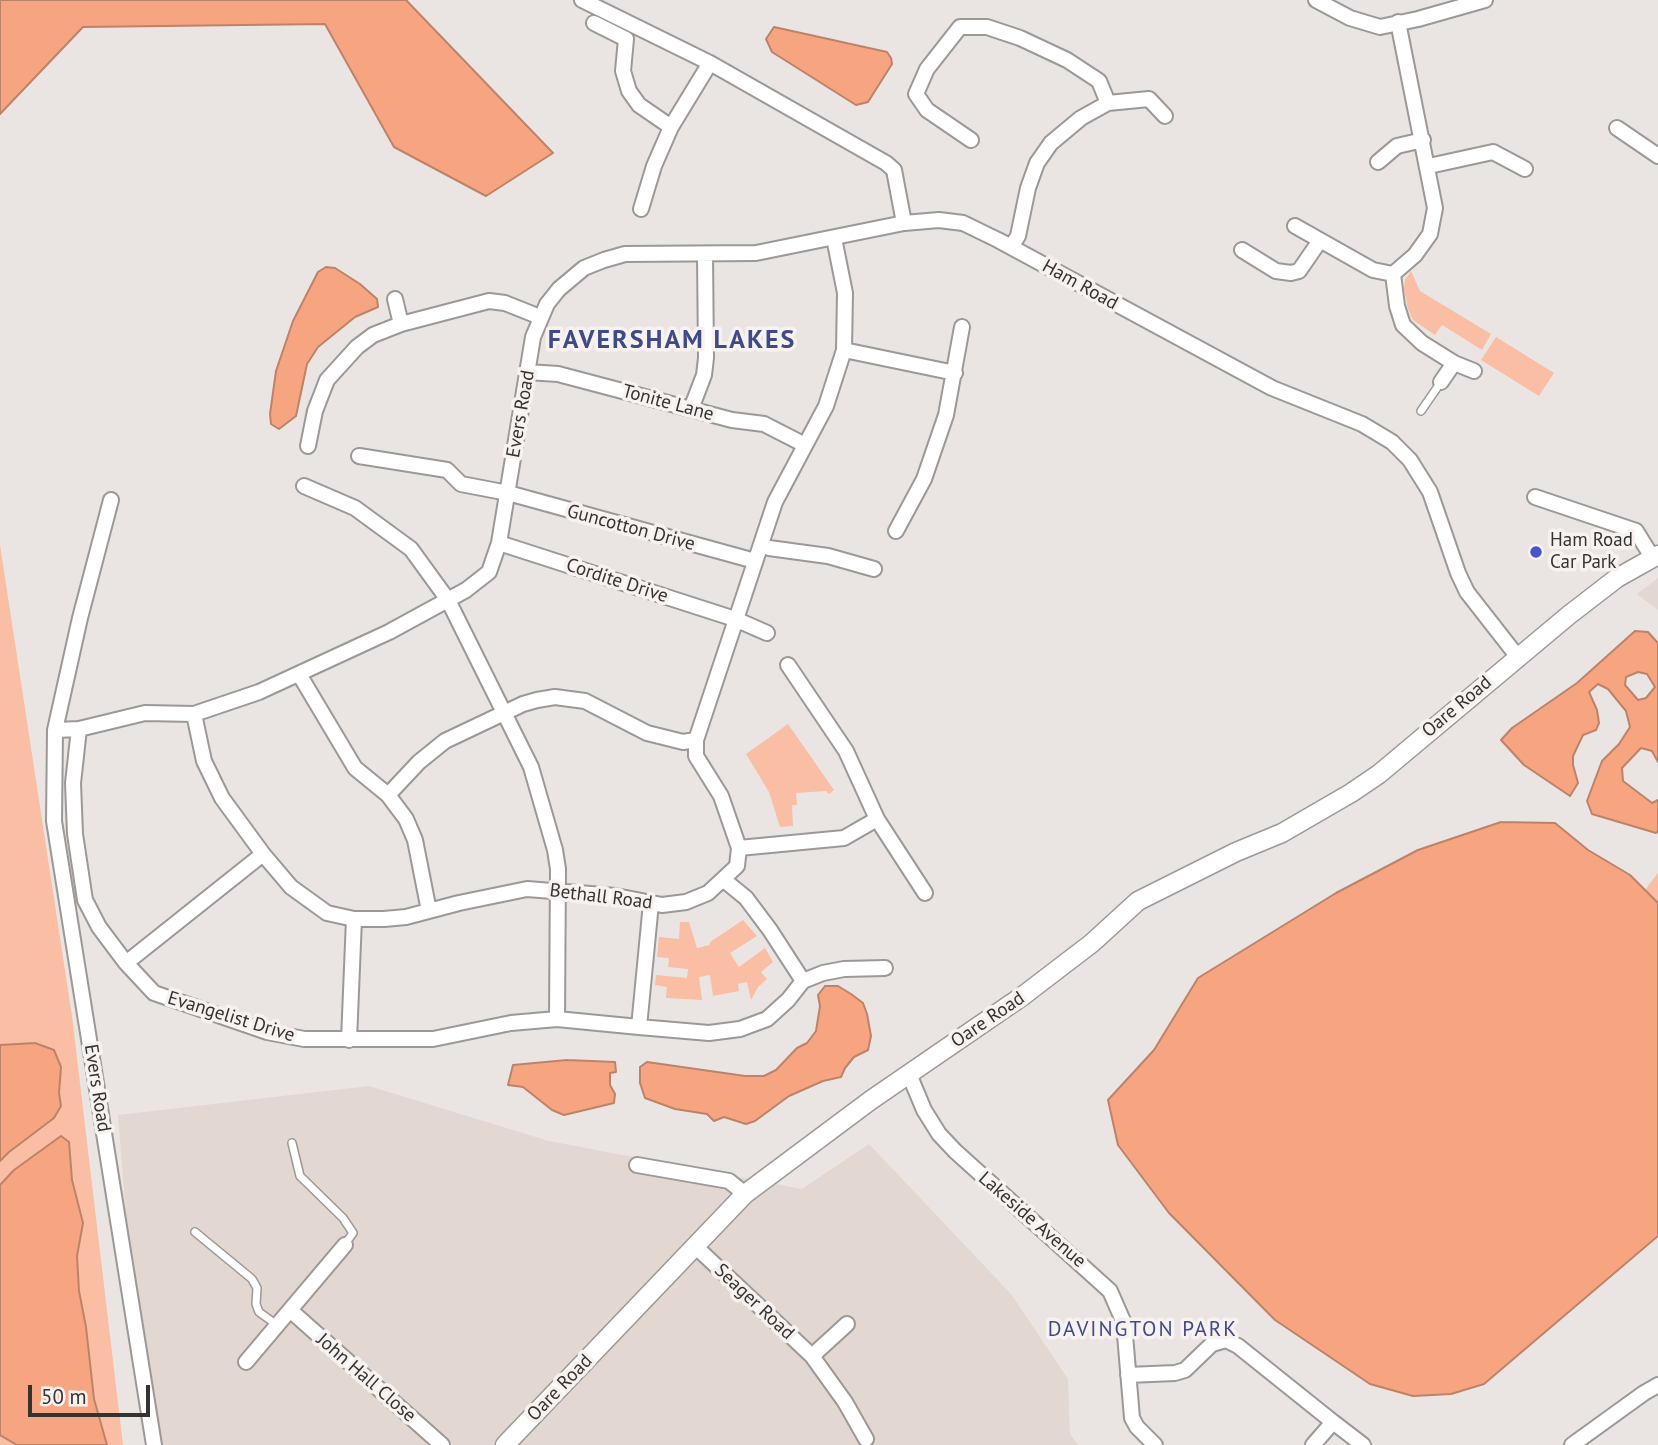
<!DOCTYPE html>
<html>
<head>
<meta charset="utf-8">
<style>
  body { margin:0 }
  #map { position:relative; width:1658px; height:1445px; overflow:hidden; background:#eae5e3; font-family:"PT Sans",sans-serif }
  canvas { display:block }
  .scale { position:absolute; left:28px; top:1385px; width:122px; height:32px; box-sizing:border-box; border:4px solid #353332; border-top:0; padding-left:9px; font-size:21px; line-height:24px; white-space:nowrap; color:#353332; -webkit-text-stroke:5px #f7f2f0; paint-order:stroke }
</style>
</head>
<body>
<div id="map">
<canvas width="1658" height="1445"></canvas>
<div class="scale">50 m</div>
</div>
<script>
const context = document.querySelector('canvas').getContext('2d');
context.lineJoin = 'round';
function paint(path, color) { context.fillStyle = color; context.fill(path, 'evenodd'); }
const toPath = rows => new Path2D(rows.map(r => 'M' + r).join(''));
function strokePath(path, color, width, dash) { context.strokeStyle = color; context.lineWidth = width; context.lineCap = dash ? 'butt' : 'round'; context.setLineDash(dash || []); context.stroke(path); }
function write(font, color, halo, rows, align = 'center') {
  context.font = font + ' "PT Sans",sans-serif'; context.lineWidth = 7; context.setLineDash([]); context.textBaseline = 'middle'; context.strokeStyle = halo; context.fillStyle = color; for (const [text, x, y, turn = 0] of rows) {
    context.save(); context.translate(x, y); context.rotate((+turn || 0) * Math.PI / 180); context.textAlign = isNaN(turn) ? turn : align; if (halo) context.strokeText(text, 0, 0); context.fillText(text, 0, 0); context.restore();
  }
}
const built = toPath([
  [1658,578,1658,610,1637,594],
  [369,1086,549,1141,802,1189,869,1144,1011,1294,1068,1379,1070,1434,1078,1445,160,1445,127,1228,118,1115]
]);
const green = toPath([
  [1411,271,1420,291,1491,334,1482,350,1442,325,1435,335,1413,320,1408,309,1404,289,1405,280],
  [1496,337,1554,373,1539,396,1481,360],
  [0,545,72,1016,123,1445,0,1445],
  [788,724,834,790,829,794,826,791,796,793,797,805,792,805,793,826,780,827,769,792,746,754],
  [1658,873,1658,903,1645,890],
  [743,920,757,936,730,953,739,967,765,948,773,962,761,972,767,979,758,987,751,1000,747,982,738,984,739,991,713,996,710,975,699,977,702,1000,666,998,667,987,655,985,656,975,687,978,688,969,668,967,669,958,657,957,659,937,679,939,680,922,689,922,697,948,710,945,710,942]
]);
const water = toPath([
  [0,0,406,0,553,153,486,196,394,147,325,24,83,27,0,114,0,0],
  [774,27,887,52,891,58,892,64,868,102,856,105,772,52,766,39,774,27],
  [326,267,335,268,360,284,377,299,378,307,355,317,318,347,307,364,296,416,279,429,271,424,270,414,276,371,293,321,318,272,326,267],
  [1635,631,1648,632,1658,643,1658,762,1652,751,1641,748,1622,768,1623,781,1652,803,1658,800,1658,831,1656,833,1592,814,1587,801,1602,761,1619,744,1630,727,1626,711,1608,689,1598,684,1589,692,1597,710,1599,723,1596,730,1583,735,1573,756,1573,765,1578,783,1570,796,1524,765,1501,740,1512,728,1577,683,1635,631],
  [1638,672,1647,674,1655,687,1646,698,1638,700,1625,685,1626,677,1638,672],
  [1501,822,1555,823,1588,850,1630,875,1658,903,1658,1236,1484,1384,1451,1394,1413,1396,1370,1384,1275,1320,1169,1213,1118,1145,1108,1100,1154,1050,1198,978,1336,893,1418,850,1501,822],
  [825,986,838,986,851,994,863,1003,867,1014,871,1036,868,1050,854,1057,845,1068,841,1077,823,1081,789,1096,755,1121,746,1124,724,1117,714,1121,707,1114,675,1109,645,1098,640,1083,640,1067,647,1062,745,1076,764,1076,776,1070,797,1048,807,1043,816,1031,820,1006,818,995,825,986],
  [35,1043,54,1050,61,1067,59,1093,61,1106,54,1118,9,1152,0,1161,0,1045,35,1043],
  [567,1060,615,1062,616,1072,610,1073,610,1085,615,1094,614,1103,564,1115,552,1110,523,1087,508,1085,513,1065,567,1060],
  [61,1136,69,1142,72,1180,83,1223,77,1256,79,1291,86,1327,94,1399,107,1445,17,1445,0,1435,0,1185,14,1170,61,1136]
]);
const service = toPath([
  [1421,411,1441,382],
  [292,1143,300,1176,343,1218,353,1233,345,1244],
  [195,1232,252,1279,257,1288,256,1304,259,1312,277,1325]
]);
const minor = toPath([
  [582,0,710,63,886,163,894,170,904,223],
  [1316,0,1350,18,1380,27,1418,19,1485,0],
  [594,23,626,39,623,71,629,91,639,105,671,127],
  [1108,103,1149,99,1165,116],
  [1617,128,1658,156],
  [971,140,927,110,916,94,927,69,960,27,987,27,1020,38,1067,60,1099,81,1108,103,1081,118,1051,143,1037,163,1028,188,1018,236,1011,247],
  [1378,162,1397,146,1423,140],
  [1429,166,1493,152,1525,169],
  [641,209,654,166,671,127,710,63],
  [1295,226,1373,270,1393,274,1415,255,1430,234,1435,208,1398,22],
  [1242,250,1276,271,1291,273,1299,271,1319,242],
  [1393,274,1397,306,1403,325,1422,343,1454,363,1474,371],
  [395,299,401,324],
  [844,350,955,373],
  [527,372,558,374,732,420,764,424,805,445],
  [1441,382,1454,363],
  [691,409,704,375,706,358,705,254],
  [308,446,315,411,327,380,357,347,373,335,401,324,489,301,505,303,540,317],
  [359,456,447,470,461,484,508,493,755,561],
  [304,486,355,508,411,549,448,600,531,767,555,850,558,869,557,1019,639,1027,651,903],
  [1535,497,1636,531,1652,557],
  [111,500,80,618,55,730,54,821,154,1445],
  [896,531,924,479,946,415,962,327],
  [499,543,735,619,767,633],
  [769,548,828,556,874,569],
  [788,665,846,751,877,819],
  [299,674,355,768,388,795,406,819,415,840,429,911],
  [194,714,204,761,222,798,263,854,291,887,327,913,354,919,384,919,406,917,459,903,527,889,616,896,662,905,686,902,708,893,737,866,739,848,721,796,696,756,696,740,775,502,826,406,844,350,845,293,834,238],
  [79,729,73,783,75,834,85,900,99,927,126,963,263,854],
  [55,730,79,729,145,713,194,714,259,692,389,632,466,590,489,572,499,543,533,337,547,304,559,289,584,268,604,260,625,254,756,253,904,223,939,220,963,223,998,240,1272,388,1362,424,1392,442,1410,460,1430,492,1458,573,1467,592,1517,656],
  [388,795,419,762,445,741,523,704,537,700,555,697,585,701,647,733,683,742,696,740],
  [739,848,844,838,877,819,925,893],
  [724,880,746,898,770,930,803,981,823,973,844,969,885,968],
  [126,963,154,993,267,1032,304,1039,433,1039,511,1023,557,1019],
  [639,1027,709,1033,740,1029,767,1019,788,1000,803,981],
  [349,1040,354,919],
  [909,1074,924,1110,939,1134,955,1151,1110,1291,1124,1323,1132,1418,1137,1427,1155,1445],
  [637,1165,729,1181,745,1194],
  [696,1247,812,1356,845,1402,866,1439],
  [290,1310,442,1445],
  [812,1356,847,1324],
  [246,1362,345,1245],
  [1128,1375,1175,1373,1185,1370,1212,1344,1226,1340,1238,1346,1333,1422,1313,1445],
  [1333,1422,1363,1445],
  [1572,1445,1644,1393,1658,1385]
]);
const tertiary = toPath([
  [505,1445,745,1194,871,1100,1024,995,1092,943,1138,901,1236,852,1282,833,1351,793,1379,774,1569,615,1617,578,1658,555]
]);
const markers = [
  [1536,552,7,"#4755ca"]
];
const streetNames = [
  ["Ham Road",1080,285,29],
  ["Tonite Lane",668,403,15],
  ["Evers Road",521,414,-80],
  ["Guncotton Drive",631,528,15],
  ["Cordite Drive",617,581,18],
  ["Oare Road",1457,707,-40],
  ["Bethall Road",601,897,7],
  ["Evangelist Drive",231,1017,17],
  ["Oare Road",988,1020,-34],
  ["Evers Road",97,1088,81],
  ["Lakeside Avenue",1032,1220,41],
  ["Seager Road",754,1302,43],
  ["John Hall Close",366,1378,41],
  ["Oare Road",560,1388,-46]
];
const poiNames = [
  ["Ham Road",1550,541],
  ["Car Park",1550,563]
];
const neighbourhoodNames = [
  ["DAVINGTON PARK",1143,1330]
];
const districtNames = [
  ["FAVERSHAM LAKES",672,341]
];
paint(built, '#e3d7d1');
paint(green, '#f9bea4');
paint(water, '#f7a581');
strokePath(water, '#bd8369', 2);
strokePath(service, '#9c9896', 10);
strokePath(minor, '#9c9896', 18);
strokePath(tertiary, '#9c9896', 21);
strokePath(service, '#fff', 7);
strokePath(minor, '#fff', 14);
strokePath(tertiary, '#fff', 18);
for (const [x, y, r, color] of markers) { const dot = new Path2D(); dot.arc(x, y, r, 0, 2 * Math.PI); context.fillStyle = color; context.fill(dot); strokePath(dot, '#f7f2f0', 2.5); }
write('19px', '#353332', '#f7f2f0', streetNames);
write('19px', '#353332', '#f7f2f0', poiNames, 'left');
context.letterSpacing = '2px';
write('21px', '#3f4b87', '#f7f2f0', neighbourhoodNames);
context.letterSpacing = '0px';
context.letterSpacing = '2px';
write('bold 26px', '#3f4b87', '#f7f2f0', districtNames);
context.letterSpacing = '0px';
</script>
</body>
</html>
